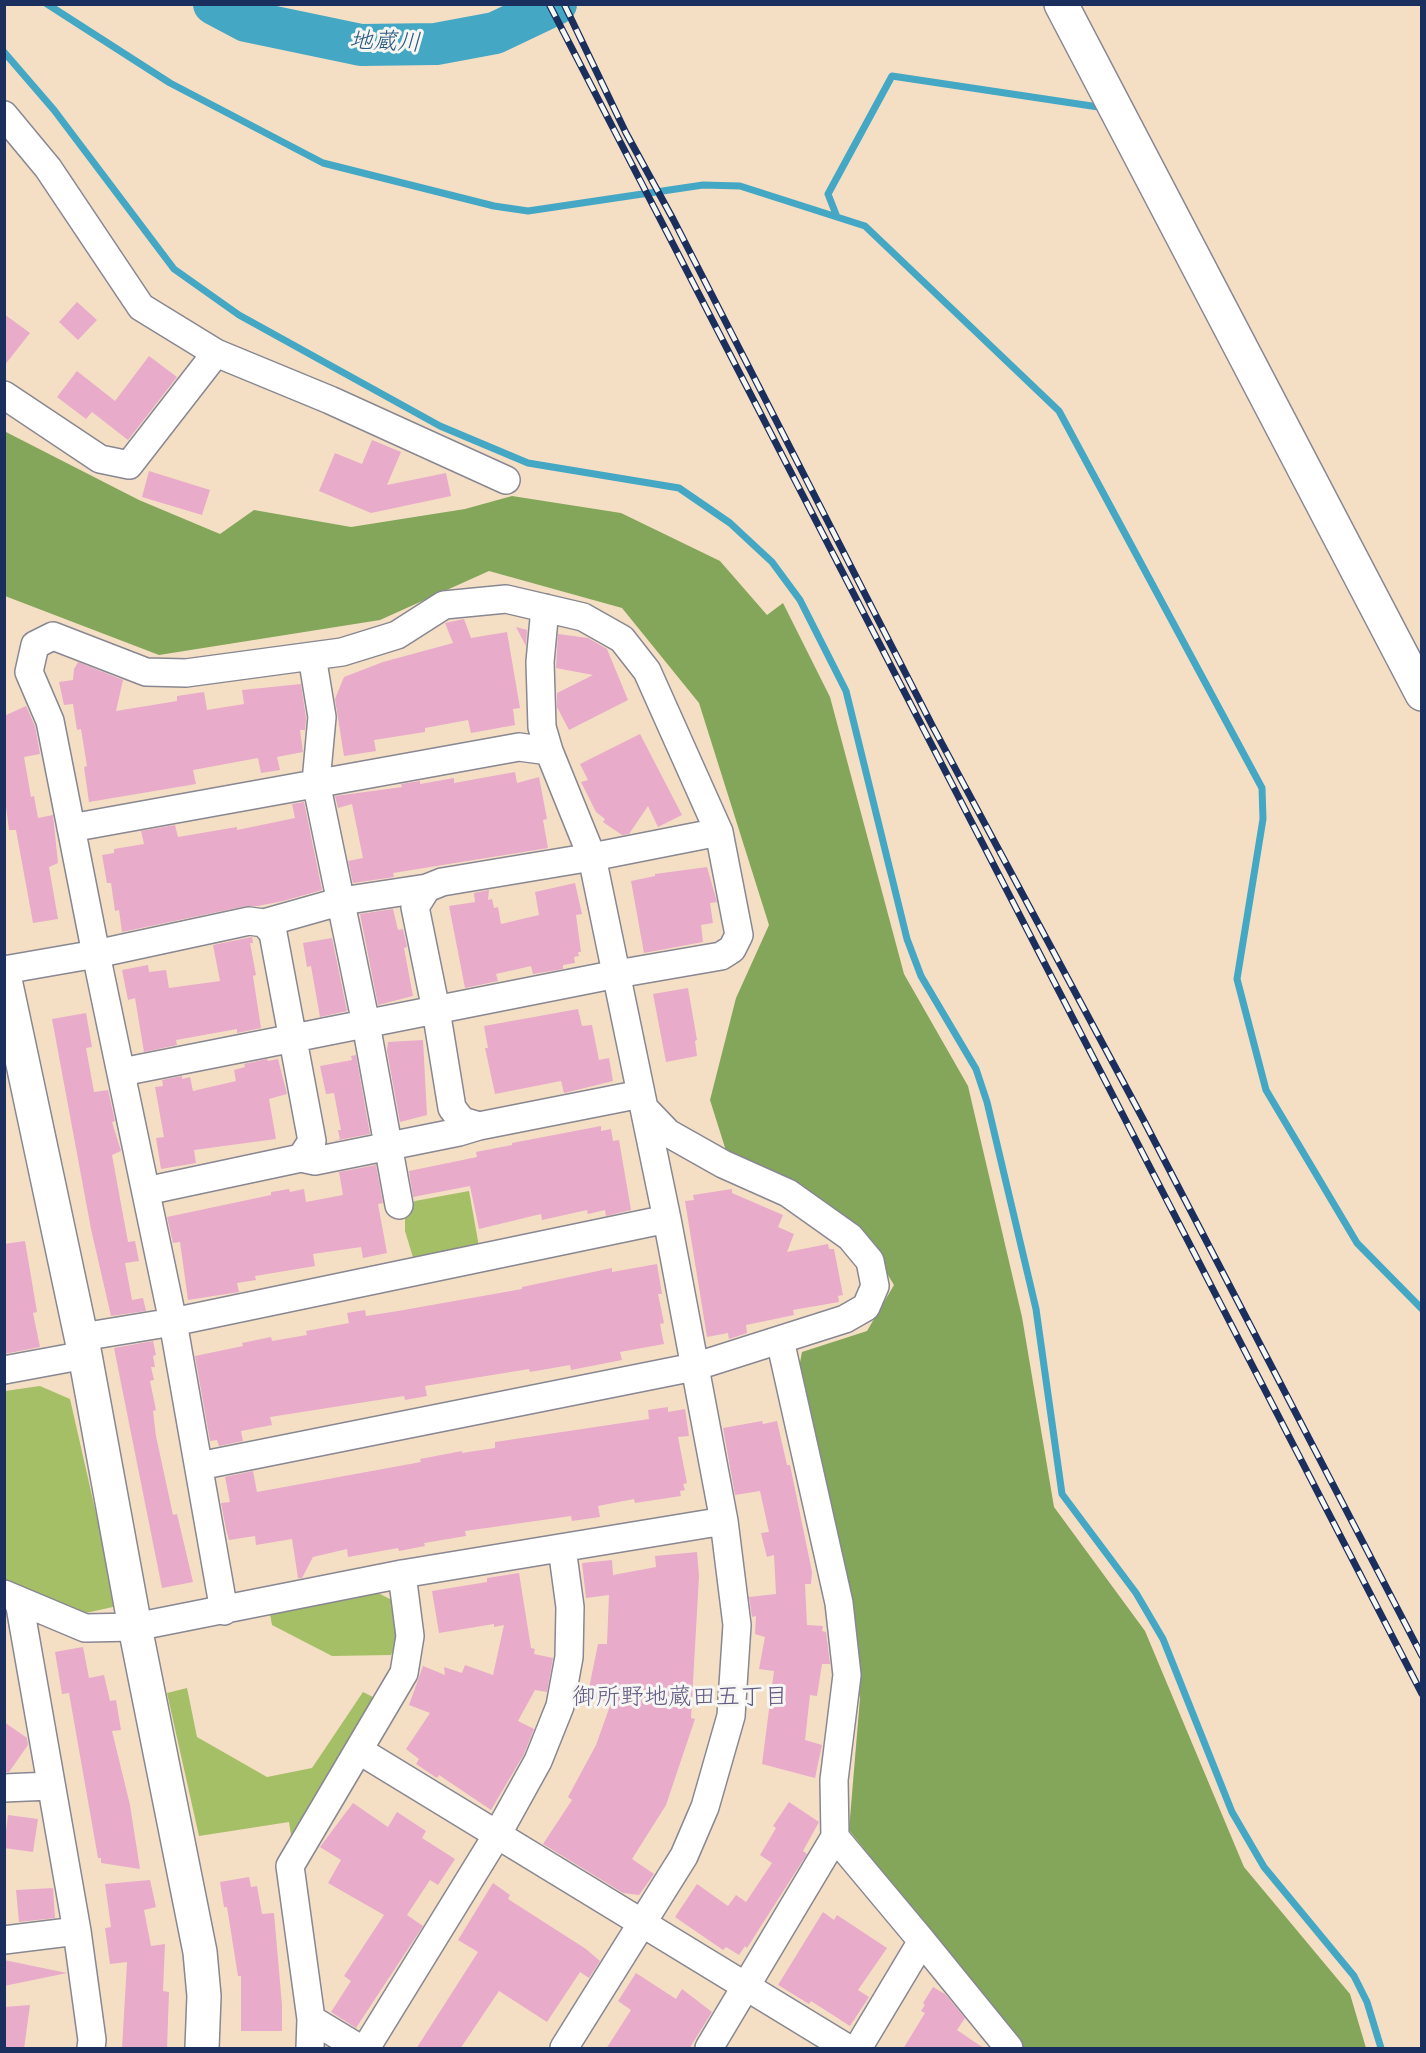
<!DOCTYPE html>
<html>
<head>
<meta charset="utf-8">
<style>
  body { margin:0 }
  #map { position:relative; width:1426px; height:2053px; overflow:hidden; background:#f4dfc5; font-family:"Comic Neue",sans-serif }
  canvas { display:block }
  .frame { position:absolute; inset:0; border:6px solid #1b2f5e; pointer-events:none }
</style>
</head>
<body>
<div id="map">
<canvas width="1426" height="2053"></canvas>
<div class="frame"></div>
</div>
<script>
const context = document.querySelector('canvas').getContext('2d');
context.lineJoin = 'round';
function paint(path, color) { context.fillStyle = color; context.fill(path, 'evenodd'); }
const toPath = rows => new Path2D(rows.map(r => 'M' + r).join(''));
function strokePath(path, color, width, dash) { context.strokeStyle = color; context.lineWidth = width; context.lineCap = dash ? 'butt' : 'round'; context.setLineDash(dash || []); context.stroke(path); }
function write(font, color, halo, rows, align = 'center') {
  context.font = font + ' "Comic Neue","Klee One",sans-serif'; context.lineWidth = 6; context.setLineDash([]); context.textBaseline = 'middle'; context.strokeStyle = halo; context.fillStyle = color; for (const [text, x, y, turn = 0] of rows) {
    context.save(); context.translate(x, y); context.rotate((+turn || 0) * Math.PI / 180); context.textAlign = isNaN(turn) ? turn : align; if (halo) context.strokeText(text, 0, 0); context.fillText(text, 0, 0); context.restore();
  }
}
const green = toPath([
  [469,1191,480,1252,415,1264,405,1231,405,1209,415,1201],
  [40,1386,70,1399,117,1606,77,1615,5,1581,5,1391],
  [378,1593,394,1601,397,1642,391,1655,332,1656,272,1625,270,1614],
  [187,1688,197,1737,267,1777,312,1768,363,1692,379,1700,293,1848,289,1822,199,1836,167,1693]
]);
const forest = toPath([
  [4,431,139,500,220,534,254,510,351,527,465,509,512,496,621,513,720,561,767,615,783,603,830,697,904,974,968,1086,1022,1317,1054,1507,1145,1631,1244,1867,1350,1994,1366,2048,1023,2048,849,1830,860,1698,794,1394,802,1352,867,1331,894,1285,860,1229,727,1154,710,1100,736,998,769,925,699,703,622,608,489,571,380,620,159,655,5,596]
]);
const stream = toPath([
  [47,4,170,83,323,163,494,206,528,211,703,185,740,186,865,226,1059,411,1262,788,1263,819,1237,979,1266,1090,1357,1243,1422,1309],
  [4,52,54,110,174,269,239,315,440,426,528,463,679,488,730,523,772,562,800,600,846,691,907,939,921,976,976,1069,987,1102,1036,1309,1062,1494,1136,1593,1163,1639,1232,1812,1264,1867,1354,1976,1367,2002,1381,2048],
  [837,217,828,194,892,76,1105,108]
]);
const river = toPath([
  [214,4,246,21,361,45,436,44,495,33,556,4]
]);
const building = toPath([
  [77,302,97,320,78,340,59,322],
  [4,314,30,333,4,366],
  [149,356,177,377,128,440,92,412,86,419,57,397,77,371,115,401],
  [372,440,401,452,387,485,446,473,451,496,371,513,319,491,335,453,362,464],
  [149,471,210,490,202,515,142,497],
  [464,619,471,638,507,632,520,708,513,709,515,725,471,733,468,720,425,728,425,732,374,740,376,751,344,756,335,699,344,677,383,662,453,643,445,623],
  [516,627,527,630,526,646],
  [558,634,588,638,607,649,628,700,569,730,557,707,557,693,593,675,556,668],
  [78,662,123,680,116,711,177,701,177,696,204,692,207,710,244,704,242,690,301,684,306,718,305,730,300,730,303,752,277,757,280,770,261,773,258,758,193,770,196,784,89,802,84,767,87,766,81,729,77,730,73,704,64,705,59,682,73,680,74,669],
  [26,706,35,726,40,754,24,757,31,797,34,796,38,818,53,815,58,863,49,867,58,919,33,923,16,830,9,830,4,791,4,716],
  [640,734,682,815,658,827,648,806,629,834,622,835,603,822,605,819,596,812,581,782,588,780,580,764],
  [515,772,517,783,539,777,547,819,543,820,548,848,393,873,394,877,353,883,348,861,363,858,352,804,338,808,335,796,402,787,401,784,420,781,420,784,454,778,454,783],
  [304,802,322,890,283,901,258,906,246,906,122,932,119,910,115,911,111,883,107,883,102,855,114,853,114,849,144,844,141,831,175,825,178,837,237,827,237,830,295,818,292,804],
  [707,867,717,902,710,903,713,923,701,925,703,942,644,953,631,881,655,876,655,874],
  [575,883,582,914,576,915,581,952,578,952,579,956,574,957,575,963,563,965,563,969,533,974,531,966,496,974,498,981,465,988,449,906,475,902,474,893,489,890,488,900,492,899,494,908,498,907,501,924,539,915,535,892],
  [393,909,398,930,403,929,407,947,404,948,413,996,378,1005,360,914],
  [252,937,253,943,250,943,256,975,253,976,261,1028,237,1033,237,1029,176,1040,177,1045,144,1052,135,998,128,1000,122,970,148,965,149,972,166,970,169,988,220,981,213,945],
  [332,938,347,1011,320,1017,311,966,307,967,303,943],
  [688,988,697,1040,695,1041,697,1056,666,1062,653,994],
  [578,1009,582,1026,592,1025,599,1060,609,1058,613,1081,564,1093,561,1081,495,1094,485,1048,488,1048,484,1026],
  [86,1013,92,1047,86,1048,94,1092,108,1090,115,1121,112,1122,121,1151,112,1155,128,1242,135,1241,139,1261,125,1263,132,1300,143,1298,146,1311,111,1316,91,1229,52,1019],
  [423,1040,427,1115,400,1122,387,1051,388,1042],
  [356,1055,370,1134,333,1141,340,1139,338,1130,341,1130,334,1093,326,1094,320,1066,352,1060,351,1056],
  [267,1059,268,1061,278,1059,287,1094,269,1099,276,1139,194,1150,196,1163,161,1169,156,1138,164,1137,155,1087,163,1086,162,1080,182,1076,182,1079,190,1077,193,1091,236,1081,234,1070,245,1067,244,1064],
  [601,1126,601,1131,611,1129,613,1141,619,1140,631,1210,606,1216,605,1210,588,1214,587,1210,542,1220,541,1214,479,1229,470,1186,413,1197,409,1171,477,1157,476,1152,512,1145,512,1143],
  [376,1165,383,1203,378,1204,387,1253,363,1258,361,1247,313,1254,315,1266,255,1276,256,1280,237,1283,239,1292,188,1300,180,1242,173,1243,167,1217,271,1195,271,1192,289,1189,290,1192,304,1189,306,1202,343,1195,339,1172],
  [732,1189,732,1193,783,1215,778,1227,794,1234,787,1252,828,1244,829,1249,834,1249,843,1295,838,1296,839,1302,793,1310,794,1315,746,1325,747,1333,729,1339,728,1333,707,1337,685,1201,694,1200,693,1195],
  [25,1241,37,1312,33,1313,40,1347,4,1354,4,1244],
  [657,1264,662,1294,658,1294,664,1323,660,1324,664,1344,620,1352,622,1360,571,1370,570,1365,530,1372,529,1369,425,1386,427,1396,405,1400,404,1396,270,1417,272,1425,241,1431,243,1441,219,1446,217,1440,210,1441,195,1356,243,1346,242,1343,271,1337,272,1341,307,1335,306,1331,349,1323,347,1313,365,1310,366,1316,398,1311,522,1289,522,1287,612,1268,612,1272],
  [153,1341,156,1355,153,1356,155,1367,151,1367,154,1380,150,1381,156,1410,153,1411,156,1436,173,1515,177,1514,193,1582,162,1588,114,1348],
  [668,1407,668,1412,685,1409,689,1436,678,1437,687,1483,683,1484,685,1490,680,1491,681,1496,635,1503,634,1499,598,1506,600,1517,572,1521,571,1516,465,1531,466,1536,424,1543,425,1546,399,1551,398,1548,348,1557,347,1549,313,1557,302,1578,298,1578,292,1539,256,1545,255,1536,229,1540,226,1529,221,1503,230,1502,225,1477,253,1471,257,1492,421,1462,420,1459,462,1451,462,1453,495,1448,495,1442,649,1419,648,1410],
  [762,1421,763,1424,777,1421,787,1465,790,1465,812,1572,811,1584,805,1584,807,1625,823,1626,822,1631,826,1632,830,1664,822,1664,817,1696,810,1695,805,1740,822,1745,815,1778,762,1764,774,1671,759,1669,765,1637,755,1634,756,1616,752,1617,749,1597,776,1594,774,1555,767,1557,761,1533,769,1532,760,1491,735,1495,723,1428],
  [697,1552,699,1576,691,1718,695,1719,666,1805,632,1859,654,1874,639,1895,623,1893,543,1844,572,1800,568,1797,596,1745,611,1703,587,1698,598,1644,607,1644,609,1595,586,1598,582,1563,612,1560,613,1575,656,1567,655,1556],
  [519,1573,531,1648,535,1649,534,1654,553,1658,547,1692,535,1690,518,1721,534,1729,524,1754,491,1810,439,1775,437,1778,416,1764,419,1759,406,1749,430,1713,409,1705,423,1666,445,1675,444,1667,462,1673,465,1665,493,1675,504,1625,494,1627,494,1624,439,1633,432,1591,487,1582,487,1578],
  [83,1647,89,1678,104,1675,110,1701,116,1700,121,1730,112,1731,130,1805,140,1869,101,1863,101,1858,98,1858,69,1693,62,1694,55,1652],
  [4,1722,27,1738,28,1745,9,1772,4,1772],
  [789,1802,819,1822,803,1851,807,1854,747,1948,745,1946,739,1955,726,1947,723,1950,675,1917,697,1884,728,1906,736,1895,746,1902,772,1863,760,1855,776,1828,773,1826],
  [353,1803,388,1827,397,1812,426,1831,422,1838,455,1859,438,1885,430,1880,407,1915,423,1926,356,2028,331,2012,351,1981,344,1976,384,1915,328,1883,341,1860,320,1847],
  [8,1815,38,1819,33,1852,4,1848],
  [249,1877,251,1887,257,1886,262,1914,274,1913,282,2005,282,2031,241,2031,241,1976,238,1976,227,1907,224,1907,220,1882],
  [150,1880,156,1907,144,1910,151,1946,165,1944,163,1991,169,1992,167,2049,122,2049,127,1962,110,1964,105,1928,111,1927,105,1884],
  [493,1883,510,1895,508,1899,586,1949,600,1961,589,1978,580,1972,547,2022,499,1991,460,2049,416,2049,478,1952,458,1940],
  [53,1888,55,1918,19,1922,16,1890],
  [823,1912,834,1920,837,1915,887,1948,858,1990,869,1997,850,2026,811,2001,809,2004,778,1985],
  [4,1960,67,1973,4,1986],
  [636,1973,676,1999,682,1989,712,2012,689,2049,606,2049,631,2010,618,2001],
  [933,1987,945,1994,965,2018,957,2030,985,2049,903,2049,925,2013,921,2011,925,2005,923,2003],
  [30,2005,24,2049,4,2049,4,2007]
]);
const minor = toPath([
  [4,115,48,168,141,307,216,353,330,400,506,480],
  [4,395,100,459,129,465,216,353],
  [545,608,540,662,542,727,549,751],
  [312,656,322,717,316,782,366,1024,399,1205],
  [71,828,519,747,549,751,592,857,667,1219,724,1521,737,1625,731,1716,705,1807,684,1856,564,2048],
  [264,923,342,901,427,888],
  [4,970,96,954,50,721,29,672,35,645,53,636,146,672,186,673,342,652,397,635,444,605,506,599,583,617,622,639,647,671,719,832,739,935,732,949,721,956,617,974,122,1072],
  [641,1094,479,1126,462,1121,452,1108,436,1010,415,907,427,888,442,882,592,857,719,832],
  [301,1158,315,1161,459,1132,479,1126],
  [146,1191,301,1158,312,1141,273,933,264,923,249,921,96,954,173,1322,224,1611],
  [82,1337,173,1322,667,1219],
  [780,1340,839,1603,847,1675,834,1780,835,1837],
  [4,1370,85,1355],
  [199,1466,694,1367,845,1319,866,1307,875,1286,870,1261,850,1237,788,1193,723,1164,668,1133,644,1108],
  [4,1594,85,1628,135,1627,402,1574,724,1521],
  [19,1601,77,1931,92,2040,91,2048],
  [360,1751,847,2048],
  [4,1788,50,1786],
  [4,1940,77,1931],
  [922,1941,1009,2048],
  [311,2019,359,2048],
  [310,2048,311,2019,290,1866,404,1673,410,1636,402,1574],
  [366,2048,497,1835,538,1761,560,1706,569,1657,570,1607,562,1548],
  [709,2048,835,1837,922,1941,858,2048]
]);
const tertiary = toPath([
  [1061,4,1422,694],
  [4,975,85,1355,135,1627,200,1952,204,1996,202,2048]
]);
const rail = toPath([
  [549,4,1422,1694],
  [564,4,626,133,673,219,933,727,1143,1119,1422,1656]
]);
const waterNames = [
  ["地蔵川",385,42,2]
];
const neighbourhoodNames = [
  ["御所野地蔵田五丁目",680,1697]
];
paint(green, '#a4bf65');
paint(forest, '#83a65a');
strokePath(stream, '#44a7c4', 7);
strokePath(river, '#44a7c4', 42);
paint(building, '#e8abca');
strokePath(minor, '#888792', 30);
strokePath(tertiary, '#888792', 36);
strokePath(minor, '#fff', 27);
strokePath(tertiary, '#fff', 33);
strokePath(rail, '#1b2f5e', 7);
strokePath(rail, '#f6f6f2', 4.5, [14]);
write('italic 24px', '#295982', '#f6f6f2', waterNames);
write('24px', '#635a84', '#f6f6f2', neighbourhoodNames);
</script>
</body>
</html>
